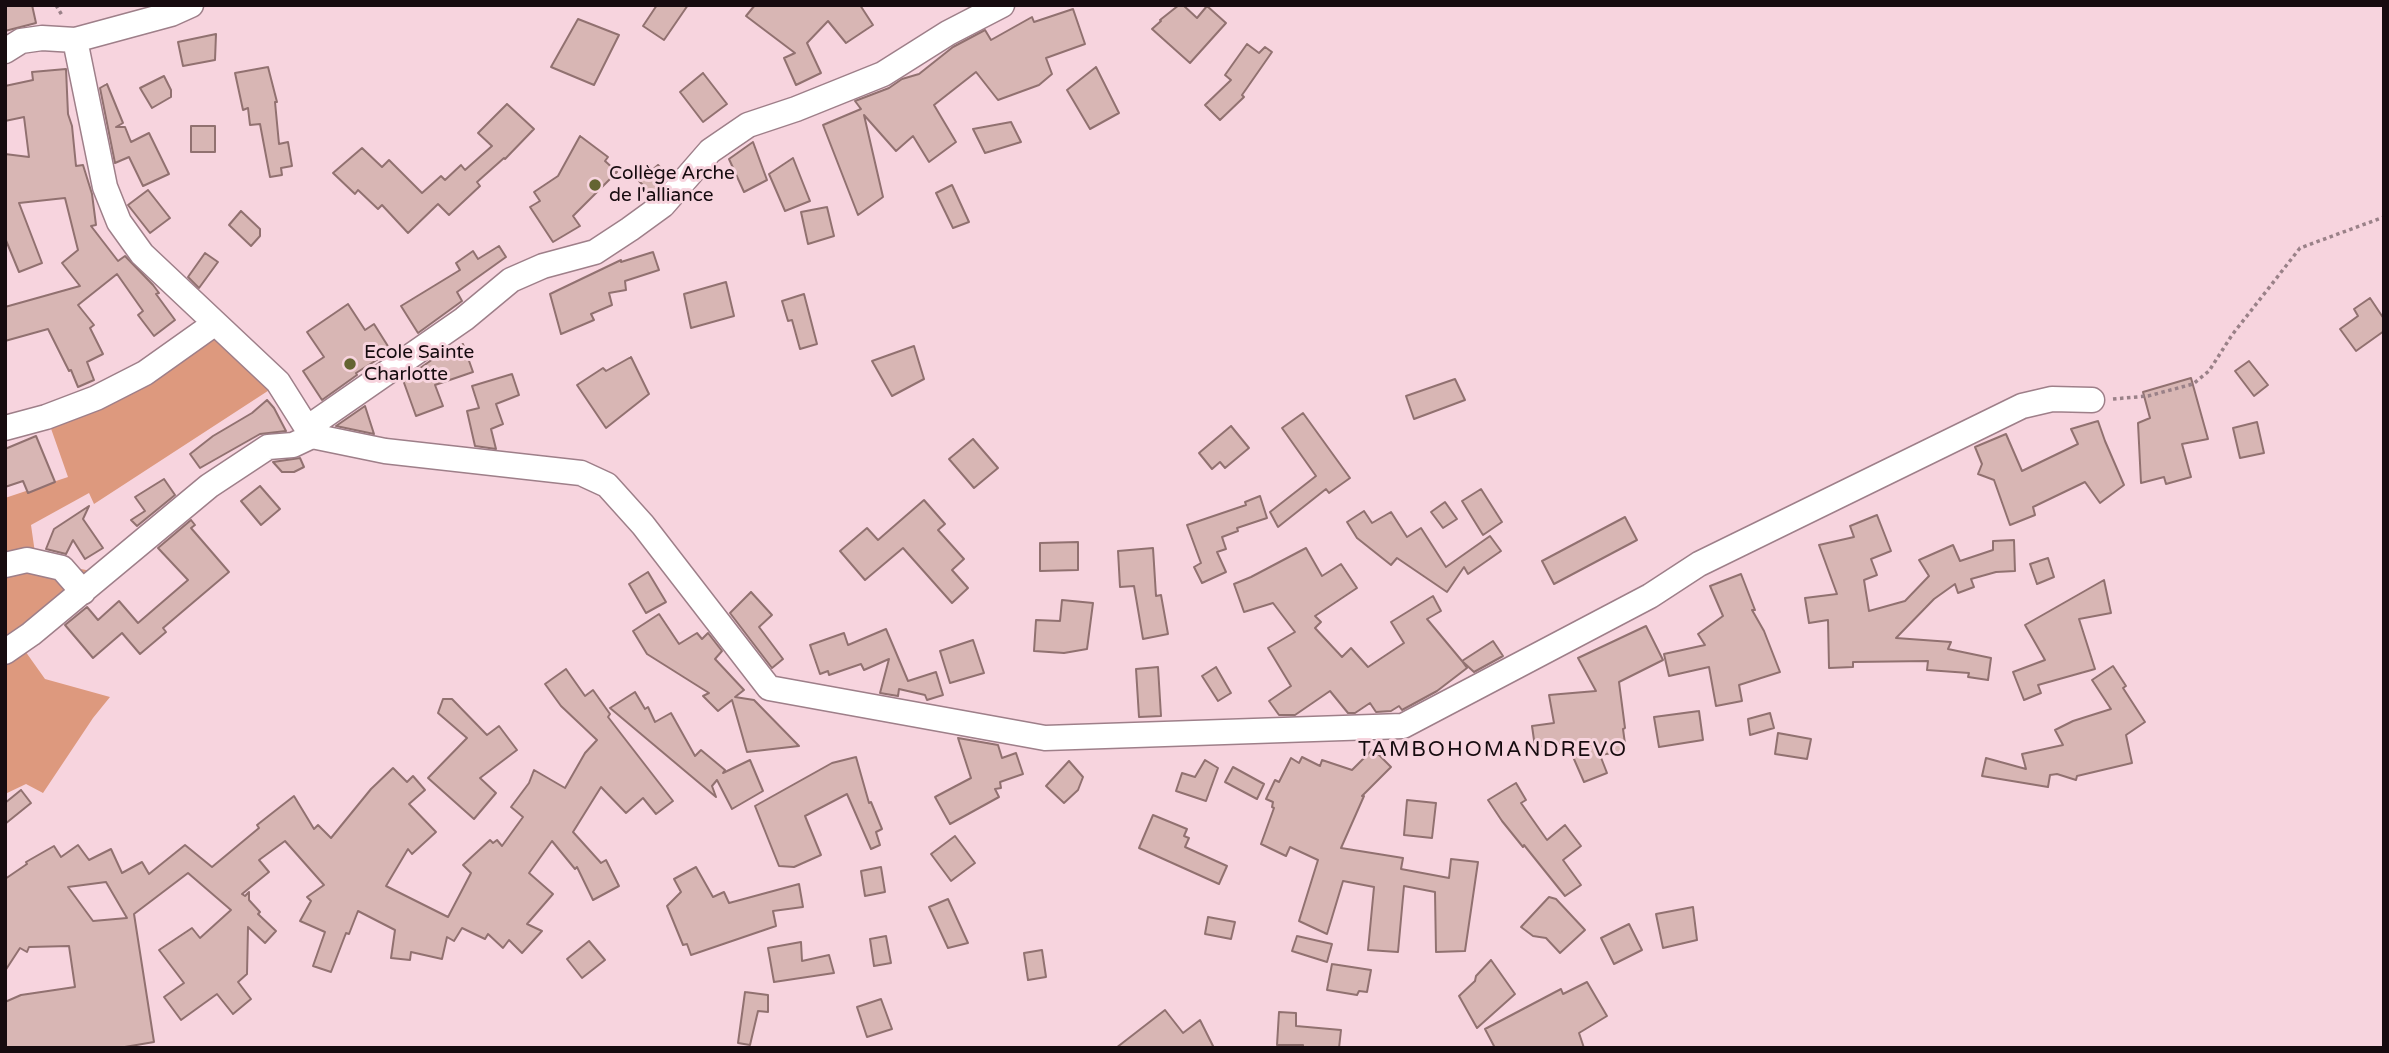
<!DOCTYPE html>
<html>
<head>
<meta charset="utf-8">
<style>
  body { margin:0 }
  #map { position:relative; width:2389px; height:1053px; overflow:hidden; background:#f7d4de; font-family:"Varela Round",sans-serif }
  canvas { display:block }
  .frame { position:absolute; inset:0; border:7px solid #160b0f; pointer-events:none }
</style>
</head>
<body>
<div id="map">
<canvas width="2389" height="1053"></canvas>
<div class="frame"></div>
</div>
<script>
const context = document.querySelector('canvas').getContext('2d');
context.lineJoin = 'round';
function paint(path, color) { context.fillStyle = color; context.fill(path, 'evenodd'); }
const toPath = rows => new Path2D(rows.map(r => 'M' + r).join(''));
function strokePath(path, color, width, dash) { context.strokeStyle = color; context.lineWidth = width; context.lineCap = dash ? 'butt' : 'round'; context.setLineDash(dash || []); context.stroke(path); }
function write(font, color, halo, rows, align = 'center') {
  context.font = font + ' "Varela Round",sans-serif'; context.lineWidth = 6; context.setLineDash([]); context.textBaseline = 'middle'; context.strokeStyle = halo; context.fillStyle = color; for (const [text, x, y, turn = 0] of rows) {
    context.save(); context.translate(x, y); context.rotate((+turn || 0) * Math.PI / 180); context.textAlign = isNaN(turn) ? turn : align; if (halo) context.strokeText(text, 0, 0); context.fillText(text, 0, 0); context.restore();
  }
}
const green = toPath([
  [214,329,277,385,94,504,89,493,31,525,36,560,101,573,18,641,45,679,110,697,93,718,43,793,26,784,5,794,5,498,68,477,48,420]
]);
const building = toPath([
  [5,5,32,5,36,23,5,31,5,5],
  [657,5,688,5,664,40,643,26,657,5],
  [755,5,860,5,873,25,846,43,828,21,807,43,821,73,796,85,784,58,795,53,746,16,755,5],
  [1179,5,1183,5,1197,18,1207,6,1226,23,1190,63,1152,29,1161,21,1160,20,1179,5],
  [1073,9,1085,44,1046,58,1052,74,1039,85,998,100,976,72,934,105,956,142,929,162,913,136,896,151,864,115,883,197,858,215,823,125,861,109,855,101,889,88,902,79,919,74,953,47,985,30,991,40,1032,17,1034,22,1073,9],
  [578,19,619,35,594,85,551,67,578,19],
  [216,34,215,60,183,66,178,42,216,34],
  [1247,44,1259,53,1265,47,1272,52,1242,95,1244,97,1220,120,1205,105,1231,80,1225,75,1247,44],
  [268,67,277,102,275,102,279,144,288,142,292,166,281,168,282,175,270,177,260,124,250,125,248,108,243,110,235,73,268,67],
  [1096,67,1119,113,1090,129,1067,90,1096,67],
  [66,69,68,114,72,126,76,166,83,165,92,194,96,225,91,226,118,261,125,256,153,285,159,293,156,294,175,320,154,336,138,315,143,311,117,274,78,305,94,325,90,328,103,354,87,362,94,380,78,387,71,370,69,371,48,329,5,341,5,307,80,286,62,263,78,250,65,198,19,203,42,263,19,272,5,238,5,154,29,157,24,117,5,121,5,86,33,80,32,72,66,69],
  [703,73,727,104,703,122,680,92,703,73],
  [164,76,171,90,171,97,152,108,140,88,164,76],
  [107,84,123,123,116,127,125,127,131,142,149,133,169,174,143,186,129,157,115,163,100,88,107,84],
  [507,104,534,129,505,159,504,158,477,182,480,186,449,215,438,204,408,233,382,205,378,209,358,190,355,194,333,173,362,148,382,167,389,160,422,193,441,176,445,180,461,165,465,170,492,146,478,133,507,104],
  [1011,122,1021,142,985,153,973,129,1011,122],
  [191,126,215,126,215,152,191,152,191,126],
  [580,136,608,157,605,161,617,172,573,216,580,226,553,242,530,207,540,201,534,192,558,176,580,136],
  [753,142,767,180,744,192,729,159,753,142],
  [793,158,810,201,785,211,769,174,793,158],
  [658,165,668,176,652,195,639,181,658,165],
  [952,185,969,222,953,228,936,193,952,185],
  [148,190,170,218,150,233,128,205,148,190],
  [827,207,834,236,808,244,801,212,827,207],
  [241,211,260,229,260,236,251,246,229,225,241,211],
  [499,246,506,257,457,292,462,301,418,333,401,306,460,270,456,263,473,251,478,259,499,246],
  [653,252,659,270,625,281,626,290,609,293,612,305,591,314,594,320,561,334,550,294,621,260,621,262,653,252],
  [205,253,218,262,199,288,188,277,205,253],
  [726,282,734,316,691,328,684,294,726,282],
  [804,294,817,344,800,349,792,320,788,321,782,301,804,294],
  [2370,298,2384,319,2384,331,2356,351,2340,329,2358,316,2354,309,2370,298],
  [348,304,365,330,374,324,391,351,356,373,357,375,322,400,303,371,324,357,307,332,348,304],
  [463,344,473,372,435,385,443,406,416,416,403,380,443,352,463,344],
  [914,346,924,379,892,396,872,361,914,346],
  [631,357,649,394,606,428,577,385,603,368,606,371,631,357],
  [2249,361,2268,385,2254,396,2235,371,2249,361],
  [512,374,519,395,496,404,503,424,491,429,496,449,475,446,467,411,479,408,472,386,512,374],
  [2191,378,2208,439,2182,444,2191,477,2166,484,2164,477,2141,483,2138,423,2150,418,2143,392,2191,378],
  [1455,379,1465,400,1414,419,1406,396,1455,379],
  [267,400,274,408,286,431,260,434,200,468,190,454,213,436,252,413,267,400],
  [365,406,374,434,336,426,365,406],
  [1303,413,1350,478,1329,493,1326,489,1278,527,1270,512,1316,476,1282,428,1303,413],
  [2098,421,2105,441,2124,485,2100,503,2085,482,2033,507,2035,515,2010,525,1994,480,1978,474,1982,464,1975,447,2006,434,2022,471,2078,444,2071,429,2098,421],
  [2257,422,2264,453,2240,458,2233,428,2257,422],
  [1231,426,1249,448,1225,468,1220,462,1212,469,1199,453,1231,426],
  [36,436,55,482,28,493,23,481,5,487,5,449,36,436],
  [973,439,998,468,974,488,949,459,973,439],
  [300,458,304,467,294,472,282,472,273,462,300,458],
  [164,479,175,495,137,526,131,520,145,511,135,497,164,479],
  [260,486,280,509,261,525,241,501,260,486],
  [1481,489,1502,522,1483,535,1462,501,1481,489],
  [1260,496,1267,518,1237,528,1238,531,1222,537,1226,549,1217,552,1226,572,1202,583,1194,567,1201,563,1187,525,1246,505,1245,502,1260,496],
  [924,500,945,524,938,530,964,559,952,570,968,588,952,603,903,548,865,580,840,551,867,528,878,540,924,500],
  [1445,502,1457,519,1443,528,1431,512,1445,502],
  [89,506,83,519,103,548,85,559,73,540,66,554,46,549,54,529,89,506],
  [1364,511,1372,523,1391,512,1407,537,1421,528,1446,567,1490,536,1501,551,1468,574,1464,567,1447,592,1397,558,1391,565,1357,538,1347,522,1364,511],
  [1877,515,1891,551,1871,559,1877,575,1864,580,1869,611,1905,601,1929,576,1919,560,1953,545,1960,561,1993,550,1993,541,2014,540,2015,571,1996,572,1971,579,1974,587,1958,593,1955,584,1934,599,1896,638,1951,642,1948,649,1991,658,1988,680,1968,677,1969,673,1927,670,1928,661,1853,662,1853,667,1829,668,1828,620,1809,623,1805,598,1837,594,1819,545,1854,537,1850,526,1877,515],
  [1625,517,1637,540,1554,584,1542,561,1625,517],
  [191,520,195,525,191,528,229,572,163,628,166,632,140,654,122,633,93,658,65,625,87,607,98,620,119,601,138,623,188,580,158,548,191,520],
  [1078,542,1078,570,1040,571,1040,543,1078,542],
  [1153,548,1156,596,1161,595,1168,634,1143,639,1134,586,1120,587,1118,551,1153,548],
  [1306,548,1322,576,1341,564,1357,588,1315,616,1321,622,1315,628,1342,657,1351,648,1368,667,1404,643,1391,622,1433,596,1441,611,1427,619,1462,661,1493,641,1503,656,1474,672,1462,661,1467,668,1437,691,1402,710,1399,706,1391,711,1376,712,1370,703,1355,713,1348,713,1330,691,1295,715,1279,715,1269,701,1291,686,1268,648,1295,632,1273,603,1244,612,1234,584,1251,577,1306,548],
  [2048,558,2054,577,2037,584,2030,564,2048,558],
  [648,572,666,602,646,613,629,584,648,572],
  [1741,574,1755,610,1752,610,1764,631,1780,672,1739,685,1742,701,1716,706,1709,667,1669,676,1664,654,1705,645,1698,634,1723,616,1710,586,1741,574],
  [2104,580,2111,613,2079,619,2095,669,2038,685,2041,693,2024,700,2013,672,2045,660,2025,625,2104,580],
  [751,592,772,615,759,627,783,659,772,668,730,613,751,592],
  [1062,600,1093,603,1087,649,1064,653,1034,651,1036,620,1060,621,1062,600],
  [659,614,679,644,697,633,702,639,708,633,722,651,715,659,744,690,735,697,754,700,799,746,747,752,732,700,718,711,703,696,709,693,647,654,633,631,659,614],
  [1646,626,1663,660,1619,682,1625,728,1623,729,1626,751,1600,755,1607,773,1584,782,1567,743,1535,747,1532,726,1554,723,1549,695,1596,691,1578,658,1646,626],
  [886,629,908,681,936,672,943,695,927,700,925,695,899,689,898,696,880,693,889,659,864,670,861,664,829,675,828,671,820,674,810,645,844,633,848,645,886,629],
  [973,640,984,673,950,683,940,651,973,640],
  [2113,666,2126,686,2123,688,2145,722,2126,735,2132,763,2077,776,2076,780,2057,774,2050,775,2048,787,1982,776,1986,758,2026,769,2022,754,2063,745,2055,730,2073,721,2111,709,2092,680,2113,666],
  [1158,667,1161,716,1139,717,1136,669,1158,667],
  [1216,667,1231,693,1218,701,1202,676,1216,667],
  [566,669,585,696,593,690,610,714,608,717,673,801,656,814,643,798,626,813,601,787,573,832,601,863,606,860,619,886,593,900,577,867,575,869,552,841,529,873,553,894,527,924,542,931,522,953,509,940,503,948,488,934,485,939,462,928,454,941,447,937,442,959,411,952,410,960,391,958,395,930,358,911,349,934,346,933,331,972,313,966,325,932,300,921,311,901,307,897,324,885,285,841,259,860,269,872,242,894,245,896,249,892,249,900,260,912,258,914,276,931,265,943,248,927,247,974,238,982,251,999,233,1014,217,994,181,1020,164,997,184,983,159,950,192,928,200,938,231,910,188,873,134,914,154,1042,119,1048,5,1048,5,1002,21,995,75,987,69,946,29,947,27,952,20,948,5,971,5,879,27,864,26,862,54,846,61,857,78,845,89,860,111,849,122,873,142,862,149,874,185,845,212,867,259,828,257,825,294,796,314,829,318,825,331,838,371,789,393,768,407,782,413,776,425,790,409,804,436,832,412,854,408,849,386,886,448,917,471,873,463,865,490,840,493,843,497,840,502,846,523,817,511,807,529,783,534,770,565,788,585,753,597,740,561,706,545,684,566,669],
  [106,882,127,918,93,921,68,887,106,882],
  [635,692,645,709,648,707,655,722,671,713,695,756,701,750,725,770,723,773,750,760,763,791,732,809,717,780,712,786,716,797,610,708,635,692],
  [443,699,452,699,487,735,499,726,517,750,480,778,496,793,474,819,428,778,467,738,438,713,443,699],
  [1699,711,1703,740,1659,747,1654,717,1699,711],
  [1770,713,1774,728,1750,735,1748,719,1770,713],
  [1778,733,1811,739,1807,759,1775,754,1778,733],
  [958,738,998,745,1002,758,1016,753,1023,774,1000,782,1001,788,995,789,999,797,950,824,935,797,971,778,958,738],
  [1373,749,1391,767,1362,796,1364,796,1341,848,1403,858,1401,869,1449,878,1451,859,1478,862,1465,951,1436,952,1435,892,1404,886,1398,952,1368,950,1374,887,1343,881,1327,934,1299,921,1318,860,1290,847,1286,856,1261,844,1274,808,1272,807,1273,802,1266,799,1275,780,1279,782,1291,758,1299,763,1302,757,1320,766,1322,760,1352,770,1373,749],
  [856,757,869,803,871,802,882,829,876,832,880,845,871,849,847,794,805,816,821,855,794,867,779,866,755,806,832,763,856,757],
  [1205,760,1218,768,1206,801,1176,791,1182,773,1195,777,1205,760],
  [1069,761,1083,777,1078,790,1064,803,1046,786,1069,761],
  [1233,767,1264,784,1257,799,1225,782,1233,767],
  [1516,783,1526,800,1521,803,1547,840,1565,825,1581,846,1563,860,1581,885,1565,896,1524,845,1523,847,1502,821,1488,800,1516,783],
  [21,790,31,803,5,824,5,803,21,790],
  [1407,800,1436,803,1432,838,1404,835,1407,800],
  [1153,815,1187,829,1184,836,1189,838,1185,847,1227,866,1219,884,1139,848,1153,815],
  [955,836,975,863,951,881,931,854,955,836],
  [696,867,713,897,724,892,729,903,799,884,803,907,773,911,776,926,691,955,687,944,683,945,667,906,681,892,674,879,696,867],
  [881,867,885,892,865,896,861,871,881,867],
  [1549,897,1556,899,1585,930,1560,953,1546,938,1533,936,1521,927,1549,897],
  [948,899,968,943,948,948,929,907,948,899],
  [1693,907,1697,940,1663,948,1656,914,1693,907],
  [1208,917,1235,922,1231,939,1205,934,1208,917],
  [1629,924,1642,950,1614,964,1601,938,1629,924],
  [886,936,891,963,874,966,870,939,886,936],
  [1297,936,1332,944,1327,962,1292,951,1297,936],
  [589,941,605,960,582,978,567,959,589,941],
  [801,942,802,961,829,955,834,973,774,982,768,948,801,942],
  [1042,950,1046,977,1028,980,1024,953,1042,950],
  [1491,960,1515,994,1477,1028,1459,996,1475,981,1476,976,1491,960],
  [1332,964,1371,970,1367,992,1359,991,1357,995,1327,990,1332,964],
  [1587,982,1607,1016,1579,1033,1584,1048,1495,1048,1485,1029,1561,989,1563,994,1587,982],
  [745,992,768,995,768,1012,758,1011,750,1045,738,1043,745,992],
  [881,999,892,1029,867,1037,857,1007,881,999],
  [1165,1010,1183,1033,1200,1020,1214,1048,1116,1048,1165,1010],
  [1279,1012,1296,1013,1296,1026,1341,1030,1339,1048,1303,1048,1303,1045,1277,1045,1279,1012]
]);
const path = toPath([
  [56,5,63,17],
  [2113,399,2148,396,2193,384,2209,371,2232,335,2300,248,2384,217]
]);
const street = toPath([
  [75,40,105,187,119,222,142,254,278,382,312,436,385,451,581,473,607,485,643,525,769,688,1045,738,1403,726,1650,596,1699,564,2022,406,2052,399,2092,400],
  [5,51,21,41,42,38,75,40,171,14,191,5],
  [5,428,46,417,96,398,145,373,214,324],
  [307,428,464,319,511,280,543,266,595,252,630,229,663,205,710,151,748,125,796,109,883,74,948,33,1002,5],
  [5,565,27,560,62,568,83,592],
  [5,652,31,634,209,486,268,447,293,445,312,436]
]);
const markers = [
  [595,185,7,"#646431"],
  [350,364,7,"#646431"]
];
const poiNames = [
  ["Collège Arche",609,174],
  ["de l'alliance",609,196],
  ["Ecole Sainte",364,353],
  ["Charlotte",364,375]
];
const neighbourhoodNames = [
  ["TAMBOHOMANDREVO",1493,750]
];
paint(green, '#dd997e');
paint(building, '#d8b6b4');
strokePath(building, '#917170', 2);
strokePath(street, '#9e7f89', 27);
strokePath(path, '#9a8188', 3.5, [3.5, 3.5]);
strokePath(street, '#fff', 24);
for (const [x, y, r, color] of markers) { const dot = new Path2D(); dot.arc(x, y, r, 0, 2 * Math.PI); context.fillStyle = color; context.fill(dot); strokePath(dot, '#f7d4de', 2.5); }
write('19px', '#160b0f', '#f7d4de', poiNames, 'left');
context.letterSpacing = '2px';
write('21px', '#160b0f', '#f7d4de', neighbourhoodNames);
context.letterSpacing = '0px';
</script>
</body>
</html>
